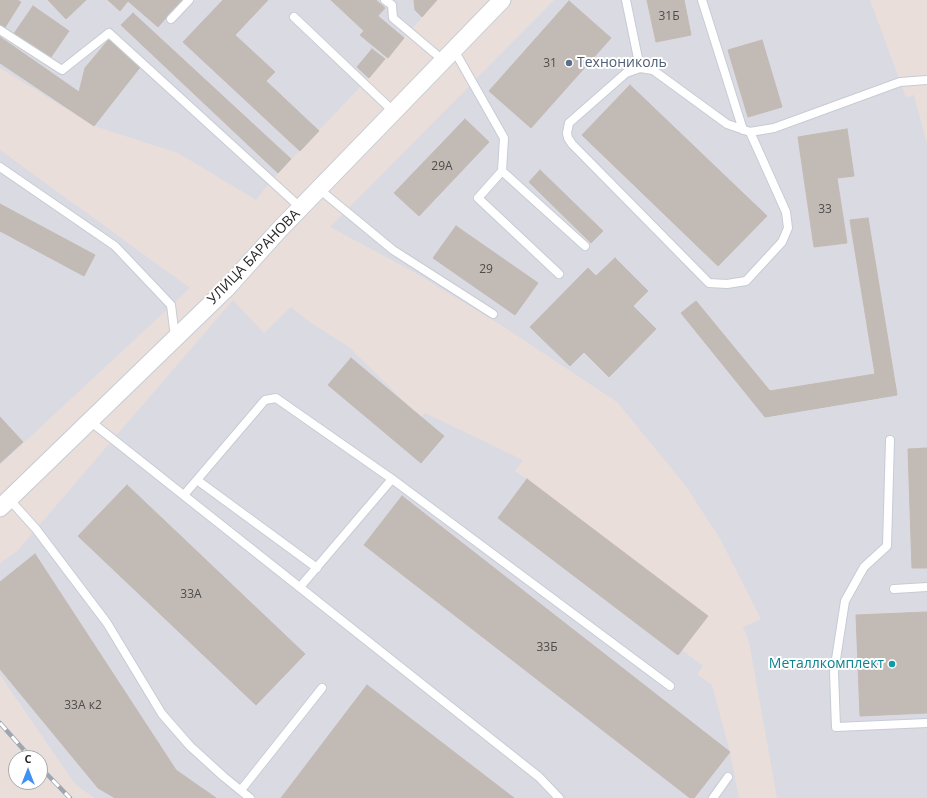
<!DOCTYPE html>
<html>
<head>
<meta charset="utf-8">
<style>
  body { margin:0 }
  #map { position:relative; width:927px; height:798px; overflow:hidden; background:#eadeda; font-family:"Open Sans",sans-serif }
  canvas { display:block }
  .north { position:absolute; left:8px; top:750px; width:40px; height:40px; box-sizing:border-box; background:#fff; border:1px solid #a9a9a9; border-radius:50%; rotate:0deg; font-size:11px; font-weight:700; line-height:16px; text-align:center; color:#282828 }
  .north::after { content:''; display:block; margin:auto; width:14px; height:18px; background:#3f91f2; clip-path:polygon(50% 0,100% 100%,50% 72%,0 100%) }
</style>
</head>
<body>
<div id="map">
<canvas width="927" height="798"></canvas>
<div class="north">С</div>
</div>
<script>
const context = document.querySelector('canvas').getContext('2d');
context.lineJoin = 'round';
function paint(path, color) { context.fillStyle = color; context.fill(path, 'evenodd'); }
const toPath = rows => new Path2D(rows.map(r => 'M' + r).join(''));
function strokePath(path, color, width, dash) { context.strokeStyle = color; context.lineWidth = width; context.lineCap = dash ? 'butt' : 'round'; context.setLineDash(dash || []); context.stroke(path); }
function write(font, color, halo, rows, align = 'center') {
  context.font = font + ' "Open Sans",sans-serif'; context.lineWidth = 4; context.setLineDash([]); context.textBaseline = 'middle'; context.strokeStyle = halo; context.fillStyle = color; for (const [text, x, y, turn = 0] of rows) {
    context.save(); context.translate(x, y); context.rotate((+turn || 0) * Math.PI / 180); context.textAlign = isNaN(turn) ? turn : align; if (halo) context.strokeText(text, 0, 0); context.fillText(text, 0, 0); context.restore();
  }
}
const industrial = toPath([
  [0,0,437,0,404,38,388,58,385,59,364,83,271,181,256,200,178,153,94,126,0,68],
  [554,0,870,0,906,97,914,95,927,144,927,798,777,798,749,642,743,627,761,619,719,537,685,485,617,402,504,327,414,272,330,227],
  [0,150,190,288,0,465],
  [233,300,264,333,291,307,311,323,349,347,421,418,425,413,523,460,515,471,527,479,669,640,703,666,697,674,712,685,730,752,739,798,94,798,75,784,0,675,0,563,17,551]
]);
const building = toPath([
  [0,0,17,0,21,2,4,29,0,27,0,0],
  [48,0,86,0,66,19,48,0],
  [108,0,158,0,171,12,158,27,128,1,120,11,108,0],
  [158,0,183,0,171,12,158,0],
  [223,0,268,0,235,35,275,72,266,81,319,131,300,151,183,42,223,0],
  [331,0,376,0,385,8,364,31,331,0],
  [414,0,437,0,422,17,415,10,414,0],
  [647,0,684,0,691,35,656,42,647,0],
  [569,1,611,38,531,128,489,91,569,1],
  [33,6,69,31,49,60,13,35,33,6],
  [133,13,291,159,278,173,121,25,133,13],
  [378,16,404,38,388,58,360,35,378,16],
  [0,37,79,92,85,68,110,38,141,66,94,126,0,63,0,37],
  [762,40,782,107,748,117,728,50,762,40],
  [372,49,385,59,369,78,357,67,372,49],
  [630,85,767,216,718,266,582,135,630,85],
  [465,119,489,142,419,216,394,193,465,119],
  [847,129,854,176,837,178,847,243,814,247,798,137,847,129],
  [540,170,603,231,591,243,529,182,540,170],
  [0,204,95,255,84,276,0,231,0,204],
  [868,218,897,395,765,417,681,313,696,301,770,391,875,374,850,220,868,218],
  [456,226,538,283,515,315,433,258,456,226],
  [615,258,648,291,633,306,656,329,609,377,584,352,570,366,530,327,588,268,596,276,615,258],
  [351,358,444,436,421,463,328,385,351,358],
  [0,417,23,442,0,463,0,417],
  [927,448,927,568,912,568,908,449,927,448],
  [527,479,708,616,678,655,498,518,527,479],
  [127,485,305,654,256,705,78,536,127,485],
  [402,496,730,752,694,798,690,798,364,545,402,496],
  [35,554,159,744,98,788,0,669,0,582,35,554],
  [927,612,927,713,860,716,856,615,927,612],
  [367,685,514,798,281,798,367,685],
  [159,744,176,770,216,798,115,798,98,788,159,744]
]);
const lane = toPath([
  [385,0,392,5,393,18,444,61],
  [626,0,640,68],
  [702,0,743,130],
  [294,17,394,112],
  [171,19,189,0],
  [0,30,62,70,109,33,301,208],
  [454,50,504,138,502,171,478,198,559,274],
  [750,132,786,212,788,228,782,242,746,281,727,284,709,283,572,144,568,138,567,133,569,123,626,73,640,68,653,70,727,124,750,132,774,128,900,82,927,80],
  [0,167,115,246,171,305,175,337],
  [502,171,585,246],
  [319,189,393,250,493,314],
  [90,421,539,777,559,798],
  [890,440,887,546,864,567,845,601,834,672,836,727,927,723],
  [197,480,317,568],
  [184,495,265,400,276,398,392,479],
  [9,499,36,529,107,623,162,714,190,746,224,777,250,798],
  [300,587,392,479,670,686],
  [894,589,927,587],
  [241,790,322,688],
  [713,798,728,777]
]);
const street = toPath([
  [0,508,226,289,279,230,502,0]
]);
const rail = toPath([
  [0,723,31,758],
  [40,767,70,798]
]);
const markers = [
  [569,63,4,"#5c6f8a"],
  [892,664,4,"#0f9aa8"]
];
const numberNames = [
  ["31Б",669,17],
  ["31",550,64],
  ["29А",442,167],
  ["33",825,210],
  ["29",486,270],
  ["33А",191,595],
  ["33Б",547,648],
  ["33А к2",83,706]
];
const serviceNames = [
  ["Технониколь",577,63]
];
const streetNames = [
  ["УЛИЦА БАРАНОВА",254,257,-46]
];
const cultureNames = [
  ["Металлкомплект",884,664]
];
paint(industrial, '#dadae2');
paint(building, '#c2bab5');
strokePath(building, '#c5bab4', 1);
strokePath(lane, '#c5ccd5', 10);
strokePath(street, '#c5ccd5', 19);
strokePath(lane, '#fff', 8);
strokePath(street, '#fff', 17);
strokePath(rail, '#9da6b1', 4.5);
strokePath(rail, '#fff', 3, [9]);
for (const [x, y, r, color] of markers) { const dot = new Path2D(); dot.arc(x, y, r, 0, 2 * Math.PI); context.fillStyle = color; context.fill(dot); strokePath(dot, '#fff', 1.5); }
write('12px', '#4e4c4b', null, numberNames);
write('14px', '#4e5e75', '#fff', serviceNames, 'left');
write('14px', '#282828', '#fff', streetNames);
write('14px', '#0d838f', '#fff', cultureNames, 'right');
</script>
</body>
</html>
